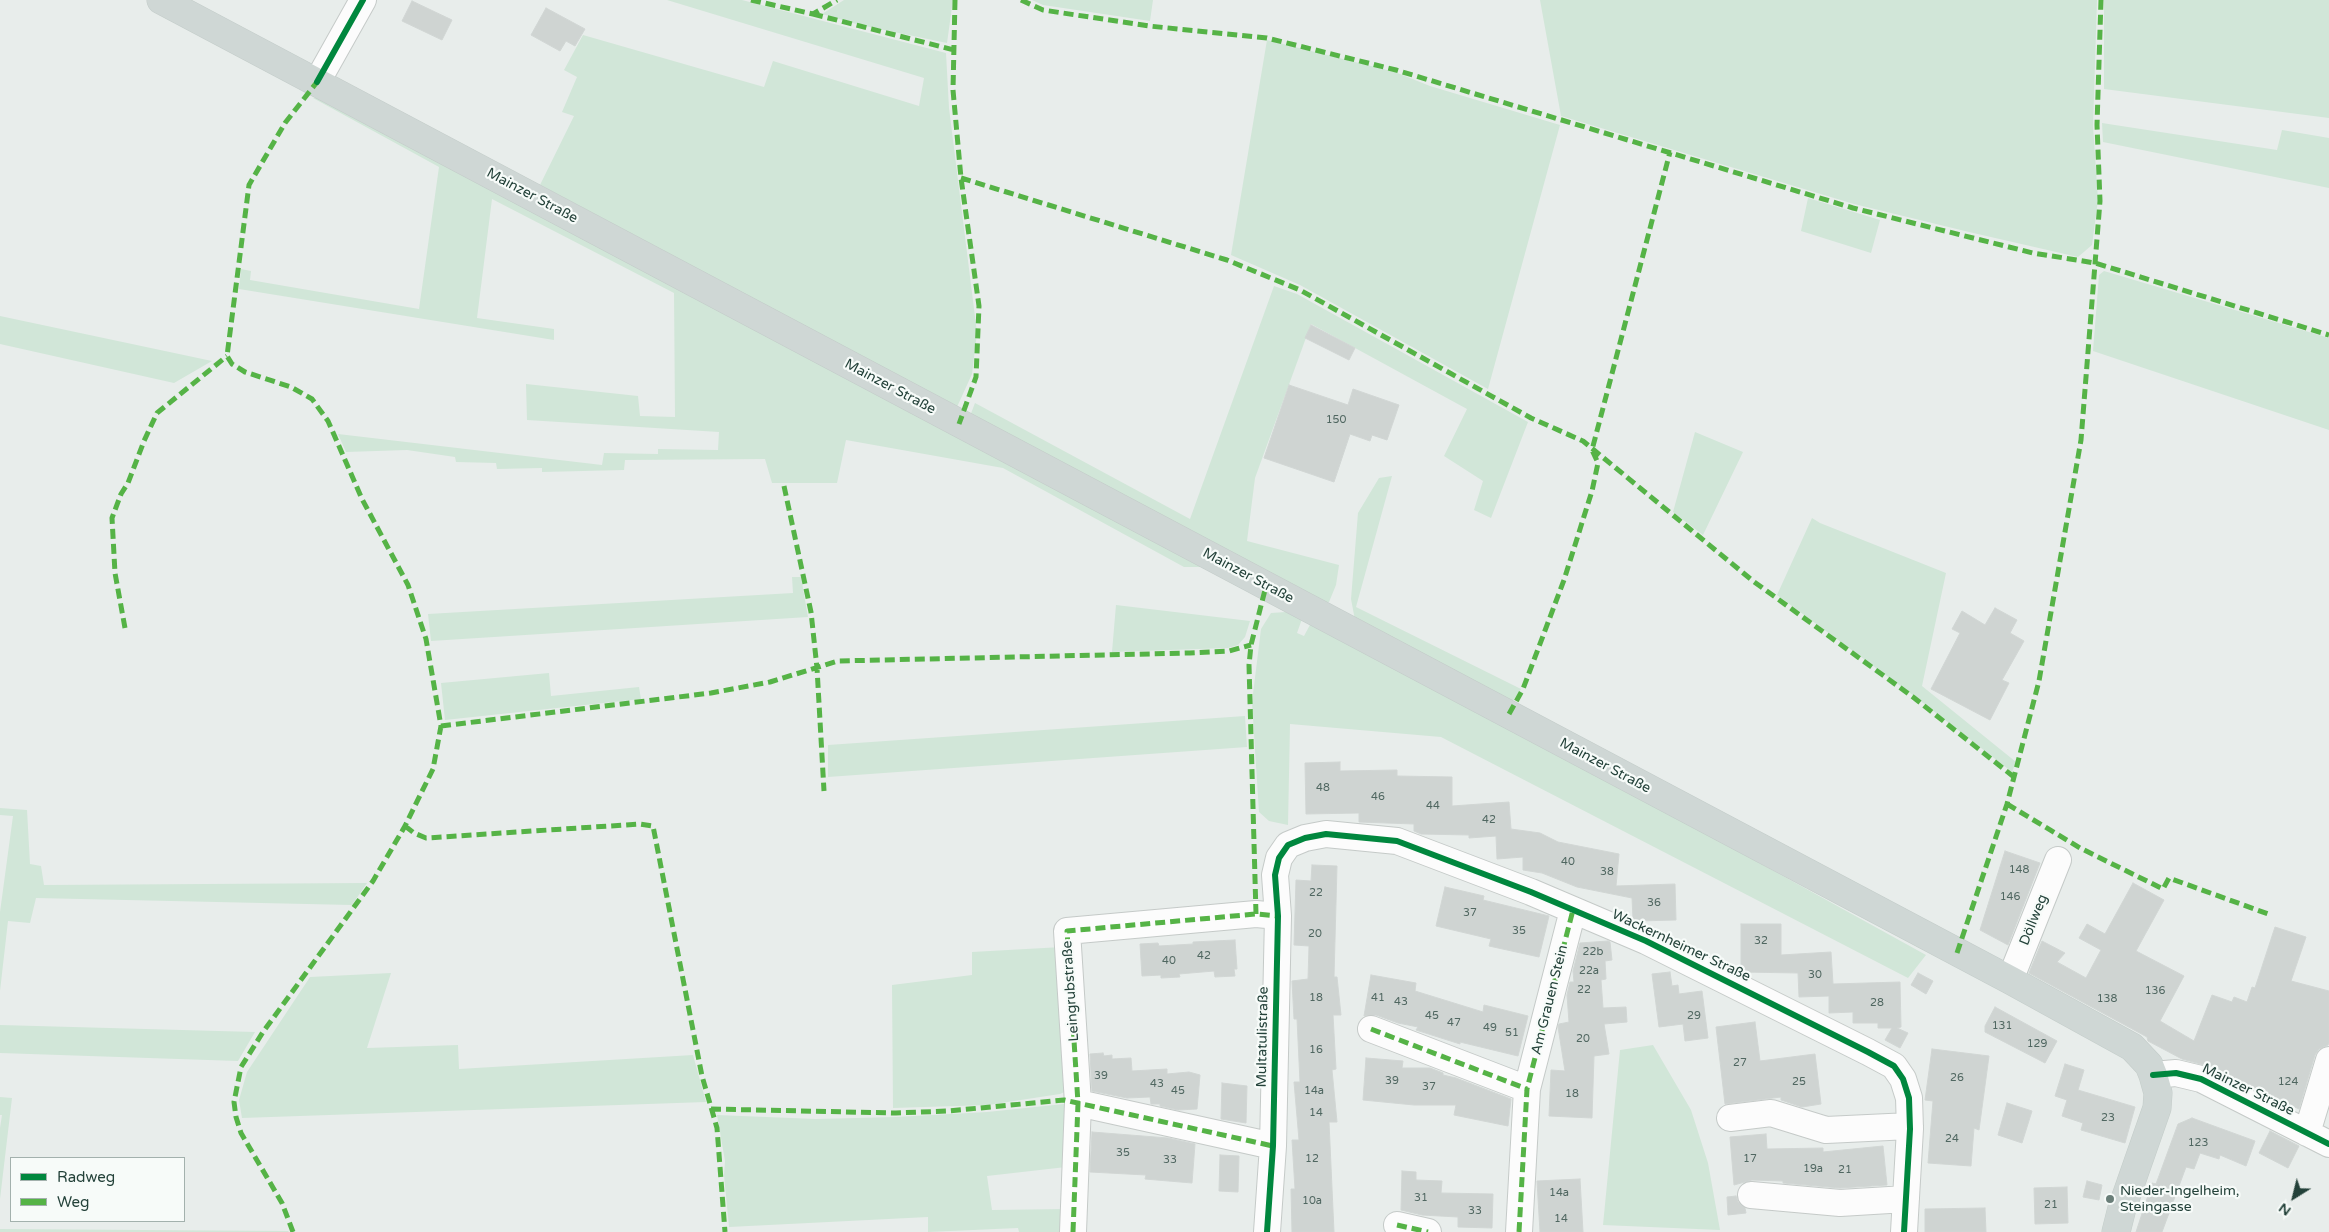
<!DOCTYPE html>
<html>
<head>
<meta charset="utf-8">
<style>
  body { margin:0 }
  #map { position:relative; width:2329px; height:1232px; overflow:hidden; background:#e8edeb; font-family:"Varela Round",sans-serif }
  canvas { display:block }
  .legend { position:absolute; left:10px; top:1157px; width:175px; height:65px; box-sizing:border-box; background:#f7fbf9; border:1px solid #a3b1ad; margin:0; padding:6px 9px; list-style:none; font-size:15px; color:#24423a }
  .legend li { display:flex; align-items:center; gap:10px; height:25px }
  .legend b { width:25px; border:1px solid #a3b1ad }
  .north { position:absolute; left:2269px; top:1172px; width:50px; height:50px; -webkit-text-stroke:4px #f7fbf9; paint-order:stroke; rotate:216deg; font-size:14px; font-weight:700; line-height:20px; text-align:center; color:#24423a }
  .north::after { content:''; display:block; margin:auto; width:18px; height:22px; background:#24423a; clip-path:polygon(50% 0,100% 100%,50% 72%,0 100%) }
</style>
</head>
<body>
<div id="map">
<canvas width="2329" height="1232"></canvas>
<ul class="legend">
<li><b style="height:6px;background:#00873e"></b>Radweg</li>
<li><b style="height:6px;background:#55b346"></b>Weg</li>
</ul>
<div class="north">N</div>
</div>
<script>
const context = document.querySelector('canvas').getContext('2d');
context.lineJoin = 'round';
function paint(path, color) { context.fillStyle = color; context.fill(path, 'evenodd'); }
const toPath = rows => new Path2D(rows.map(r => 'M' + r).join(''));
function strokePath(path, color, width, dash) { context.strokeStyle = color; context.lineWidth = width; context.lineCap = dash ? 'butt' : 'round'; context.setLineDash(dash || []); context.stroke(path); }
function write(font, color, halo, rows, align = 'center') {
  context.font = font + ' "Varela Round",sans-serif'; context.lineWidth = 4.5; context.setLineDash([]); context.textBaseline = 'middle'; context.strokeStyle = halo; context.fillStyle = color; for (const [text, x, y, turn = 0] of rows) {
    context.save(); context.translate(x, y); context.rotate((+turn || 0) * Math.PI / 180); context.textAlign = isNaN(turn) ? turn : align; if (halo) context.strokeText(text, 0, 0); context.fillText(text, 0, 0); context.restore();
  }
}
const green = toPath([
  [667,0,742,0,946,53,949,108,977,333,972,374,957,407,540,185,574,116,562,112,577,77,564,70,583,35,764,87,773,61,919,106,924,78],
  [844,0,953,0,947,43,860,25,822,14],
  [1032,0,1153,0,1150,21,1043,5],
  [1540,0,2097,0,2093,126,2098,200,2092,245,2078,257,1969,232,1854,204,1561,116],
  [2104,0,2329,0,2329,118,2104,89],
  [1267,40,1395,72,1430,86,1560,125,1488,389,1300,285,1231,255],
  [324,97,1211,567,1184,567,1003,468,846,440,837,483,772,483,765,459,625,460,624,470,542,472,542,468,497,469,496,463,456,462,455,457,407,450,346,452,338,434,602,465,604,453,658,454,658,449,718,450,719,432,527,420,526,384,638,396,640,416,675,417,674,293,492,199,477,318,554,329,554,340,239,289,241,269,251,271,250,280,419,309,439,167,313,98],
  [2102,123,2277,150,2282,130,2329,138,2329,188,2103,142],
  [1808,198,1880,220,1871,253,1801,231],
  [2104,271,2329,338,2329,430,2093,351,2099,275],
  [1274,286,1297,294,1528,422,1491,518,1474,510,1483,481,1444,456,1467,409,1311,324,1255,478,1247,541,1339,565,1336,585,1329,602,1323,603,970,416,975,403,1190,519],
  [0,316,212,361,174,383,0,344],
  [1695,432,1743,452,1703,535,1673,512],
  [1392,476,1356,607,1521,689,1512,702,1355,620,1351,599,1358,513,1379,478],
  [1812,518,1820,523,1946,573,1922,686,2016,762,2012,772,1914,696,1777,595],
  [792,577,801,577,808,617,431,641,428,614,793,593],
  [1116,605,1250,621,1245,637,1238,645,1228,648,1112,652],
  [1286,612,1302,619,1297,633,1304,636,1311,623,1506,723,1926,955,1908,978,1441,737,1290,724,1288,825,1269,821,1259,812,1252,702,1261,629,1271,613],
  [549,673,551,696,639,687,641,699,445,720,441,683],
  [1245,716,1247,747,828,777,828,745],
  [0,808,27,810,30,864,41,866,44,885,367,883,352,905,36,898,30,923,8,921,0,991,0,912,13,816,0,815],
  [1062,947,1069,1090,1060,1094,988,1105,893,1108,892,985,972,975,972,952],
  [391,973,367,1048,458,1045,459,1069,693,1055,706,1102,242,1118,239,1100,247,1072,310,977],
  [0,1025,255,1032,238,1061,0,1053],
  [1653,1045,1691,1110,1708,1163,1720,1230,1603,1225,1620,1050],
  [0,1097,12,1098,0,1199,0,1128,2,1115,0,1115],
  [1064,1104,1071,1113,1066,1167,987,1176,992,1210,1066,1209,1065,1232,1019,1232,1018,1228,928,1232,928,1217,729,1227,724,1175,725,1161,717,1115,816,1119,896,1117,987,1112],
  [0,1229,288,1231,289,1232,0,1232]
]);
const building = toPath([
  [412,1,452,20,442,40,402,21,412,1],
  [546,8,585,29,575,46,566,41,560,51,531,35,546,8],
  [1311,325,1355,348,1349,360,1305,338,1311,325],
  [1289,385,1348,405,1353,389,1399,405,1387,440,1372,435,1370,441,1350,434,1334,482,1264,458,1289,385],
  [1995,608,2017,620,2010,633,2024,641,2002,680,2009,683,1990,720,1931,689,1960,633,1952,629,1962,611,1985,625,1995,608],
  [1340,762,1340,771,1397,770,1397,776,1452,777,1452,806,1509,802,1511,829,1540,833,1558,842,1619,854,1616,886,1675,884,1676,920,1637,921,1633,919,1632,898,1577,887,1542,873,1523,870,1523,857,1497,859,1496,836,1469,838,1469,835,1421,834,1414,831,1414,824,1359,822,1359,813,1306,814,1305,763,1340,762],
  [2005,851,2040,863,2008,945,1980,930,2005,851],
  [1312,865,1337,866,1334,977,1337,977,1341,1015,1333,1015,1336,1069,1332,1070,1337,1122,1329,1122,1334,1232,1292,1232,1291,1189,1295,1189,1292,1140,1299,1140,1294,1082,1300,1082,1297,1019,1294,1019,1292,981,1308,979,1309,946,1294,945,1296,880,1311,881,1312,865],
  [2133,883,2164,900,2136,951,2184,976,2160,1021,2194,1041,2212,995,2232,1002,2234,997,2247,1002,2252,987,2255,988,2275,927,2306,937,2291,981,2329,991,2329,1043,2328,1045,2319,1049,2315,1055,2299,1109,2208,1066,2182,1059,2148,1041,2147,1037,2029,973,2042,941,2065,953,2057,962,2086,978,2101,950,2079,938,2087,924,2105,934,2133,883],
  [1445,887,1484,896,1483,900,1549,916,1539,957,1489,946,1491,939,1436,926,1445,887],
  [1741,924,1781,924,1781,955,1831,952,1833,984,1900,982,1901,1027,1897,1028,1908,1033,1900,1048,1885,1040,1892,1028,1878,1028,1878,1023,1853,1023,1853,1012,1829,1013,1829,996,1799,997,1798,973,1741,972,1741,924],
  [1235,940,1237,969,1234,969,1235,976,1215,977,1214,971,1179,974,1180,977,1161,978,1161,975,1142,976,1140,944,1158,943,1159,946,1193,944,1193,942,1235,940],
  [1608,941,1610,942,1612,960,1605,961,1606,979,1601,980,1603,1008,1626,1007,1627,1022,1604,1024,1609,1054,1594,1056,1592,1118,1549,1116,1551,1070,1565,1071,1558,1027,1559,1024,1569,1022,1567,995,1570,982,1574,982,1573,971,1580,943,1608,941],
  [1670,972,1672,986,1678,985,1679,994,1702,991,1708,1038,1685,1041,1683,1024,1659,1027,1652,974,1670,972],
  [1918,973,1933,981,1926,994,1911,985,1918,973],
  [1371,975,1416,983,1415,991,1483,1012,1484,1005,1528,1016,1518,1056,1460,1042,1460,1044,1416,1030,1418,1027,1398,1023,1376,1015,1364,1016,1371,975],
  [1995,1007,2057,1041,2045,1063,1985,1032,1985,1026,1995,1007],
  [1755,1022,1760,1061,1815,1054,1821,1104,1802,1107,1781,1100,1781,1097,1725,1104,1716,1027,1755,1022],
  [1932,1049,1989,1056,1979,1130,1974,1128,1971,1166,1928,1163,1933,1101,1925,1100,1932,1049],
  [1103,1053,1104,1056,1112,1055,1112,1059,1131,1058,1132,1071,1167,1069,1167,1074,1189,1072,1200,1075,1197,1109,1178,1110,1160,1106,1160,1104,1151,1104,1150,1097,1127,1098,1092,1091,1090,1054,1103,1053],
  [1366,1058,1403,1061,1402,1068,1430,1068,1443,1073,1443,1075,1456,1078,1511,1099,1508,1126,1454,1115,1456,1105,1414,1105,1363,1100,1366,1058],
  [2065,1064,2084,1070,2078,1090,2135,1107,2125,1143,2081,1130,2083,1123,2062,1116,2067,1100,2055,1096,2065,1064],
  [1222,1083,1247,1086,1246,1123,1221,1119,1222,1083],
  [2007,1103,2032,1111,2022,1143,1998,1135,2007,1103],
  [2192,1118,2255,1141,2246,1166,2220,1155,2219,1159,2200,1153,2194,1169,2186,1167,2162,1232,2136,1232,2152,1183,2156,1184,2178,1124,2192,1118],
  [2270,1131,2299,1146,2288,1168,2259,1153,2270,1131],
  [1092,1132,1168,1138,1195,1144,1192,1183,1145,1179,1146,1175,1090,1172,1092,1132],
  [1766,1134,1767,1149,1823,1148,1823,1152,1883,1146,1887,1185,1840,1188,1783,1183,1783,1181,1752,1180,1734,1185,1730,1137,1766,1134],
  [1220,1155,1239,1156,1238,1192,1219,1191,1220,1155],
  [1402,1171,1416,1172,1416,1180,1442,1181,1441,1193,1493,1194,1492,1228,1458,1227,1458,1217,1422,1215,1401,1210,1402,1171],
  [1580,1179,1583,1232,1540,1232,1537,1181,1580,1179],
  [2087,1181,2102,1185,2099,1200,2083,1197,2087,1181],
  [2067,1187,2068,1223,2035,1224,2034,1188,2067,1187],
  [1736,1196,1738,1202,1745,1208,1746,1213,1728,1215,1727,1197,1736,1196],
  [1985,1208,1986,1232,1925,1232,1925,1209,1985,1208]
]);
const minor = toPath([
  [317,82,363,0],
  [2010,980,2058,860],
  [1371,1029,1527,1089],
  [2153,1075,2176,1073,2201,1079,2329,1144],
  [1078,1103,1273,1146],
  [1730,1118,1771,1113,1826,1130,1910,1126],
  [2307,1133,2329,1060],
  [1751,1195,1840,1203,1906,1199],
  [1397,1225,1428,1232],
  [1073,1232,1078,1103,1067,931,1256,914,1278,916],
  [1267,1232,1273,1146,1278,916,1275,875,1279,858,1288,845,1305,838,1326,834,1397,841,1531,892,1646,941,1868,1052,1894,1066,1903,1079,1909,1098,1910,1129,1904,1232],
  [1519,1232,1527,1089,1573,910]
]);
const major = toPath([
  [161,0,2010,980,2132,1047,2149,1065,2153,1075,2158,1093,2157,1108,2122,1208,2116,1232]
]);
const quiet = toPath([
  [751,0,813,14,837,0],
  [955,0,953,90,961,178,979,306,976,377,959,424],
  [1021,0,1043,10,1149,26,1267,38,1396,70,1853,208,2033,253,2095,263,2329,335],
  [813,14,954,50],
  [961,178,1227,260,1300,290,1531,418,1583,441,1753,581,1913,697,2014,777],
  [784,486,811,612,817,668,824,791],
  [125,628,115,573,112,518,121,494,128,483,144,441,157,413,227,356],
  [1509,714,1523,689,1564,580,1592,491,1598,463,1592,450,1670,152],
  [441,726,711,693,770,682,838,661,1190,653,1229,651,1251,645],
  [2007,804,2080,848,2163,889,2169,878,2271,915],
  [405,826,414,833,426,838,640,824,653,826,702,1076,717,1128,725,1232],
  [1256,914,1249,665,1251,645,1266,586],
  [1957,953,2007,804,2039,681,2081,440,2100,201,2097,125,2101,0],
  [1371,1029,1527,1089],
  [711,1109,896,1113,948,1111,1064,1100,1273,1146],
  [1397,1225,1428,1232],
  [293,1232,282,1203,241,1133,236,1117,234,1102,241,1067,263,1032,373,881,405,826,433,769,441,726,426,639,408,585,362,499,328,421,312,399,291,387,245,372,232,364,227,356,249,185,285,123,317,82],
  [1073,1232,1078,1103,1067,931,1256,914,1278,916],
  [1519,1232,1527,1089,1573,910]
]);
const cycleway = toPath([
  [317,82,363,0],
  [2153,1075,2176,1073,2201,1079,2329,1144],
  [1267,1232,1273,1146,1278,916,1275,875,1279,858,1288,845,1305,838,1326,834,1397,841,1531,892,1646,941,1868,1052,1894,1066,1903,1079,1909,1098,1910,1129,1904,1232]
]);
const markers = [
  [2110,1199,5,"#697e78"]
];
const numberNames = [
  ["150",1336,420],
  ["48",1323,788],
  ["46",1378,797],
  ["44",1433,806],
  ["42",1489,820],
  ["40",1568,862],
  ["148",2019,870],
  ["38",1607,872],
  ["22",1316,893],
  ["146",2010,897],
  ["36",1654,903],
  ["37",1470,913],
  ["35",1519,931],
  ["20",1315,934],
  ["32",1761,941],
  ["22b",1593,952],
  ["42",1204,956],
  ["40",1169,961],
  ["22a",1589,971],
  ["30",1815,975],
  ["22",1584,990],
  ["136",2155,991],
  ["18",1316,998],
  ["41",1378,998],
  ["138",2107,999],
  ["43",1401,1002],
  ["28",1877,1003],
  ["45",1432,1016],
  ["29",1694,1016],
  ["47",1454,1023],
  ["131",2002,1026],
  ["49",1490,1028],
  ["51",1512,1033],
  ["20",1583,1039],
  ["129",2037,1044],
  ["16",1316,1050],
  ["27",1740,1063],
  ["39",1101,1076],
  ["26",1957,1078],
  ["39",1392,1081],
  ["25",1799,1082],
  ["124",2288,1082],
  ["43",1157,1084],
  ["37",1429,1087],
  ["45",1178,1091],
  ["14a",1314,1091],
  ["18",1572,1094],
  ["14",1316,1113],
  ["23",2108,1118],
  ["24",1952,1139],
  ["123",2198,1143],
  ["35",1123,1153],
  ["12",1312,1159],
  ["17",1750,1159],
  ["33",1170,1160],
  ["19a",1813,1169],
  ["21",1845,1170],
  ["14a",1559,1193],
  ["31",1421,1198],
  ["10a",1312,1201],
  ["21",2051,1205],
  ["33",1475,1211],
  ["14",1561,1219]
];
const streetNames = [
  ["Mainzer Straße",532,196,28],
  ["Mainzer Straße",890,387,28],
  ["Mainzer Straße",1248,576,28],
  ["Mainzer Straße",1605,766,28],
  ["Döllweg",2034,920,-68],
  ["Wackernheimer Straße",1681,946,25],
  ["Leingrubstraße",1071,991,-94],
  ["Am Grauen Stein",1550,1000,-76],
  ["Multatulistraße",1263,1037,-89],
  ["Mainzer Straße",2248,1090,26]
];
const poiNames = [
  ["Nieder-Ingelheim,",2120,1191],
  ["Steingasse",2120,1207]
];
paint(green, '#d1e6d8');
paint(building, '#cfd4d2');
strokePath(building, '#d1d6d4', 1);
strokePath(minor, '#c5cac8', 28);
strokePath(major, '#c3ccc9', 29);
strokePath(minor, '#fcfcfc', 26);
strokePath(major, '#cfd7d5', 28);
strokePath(quiet, '#55b346', 5, [10, 5]);
strokePath(cycleway, '#00873e', 6);
for (const [x, y, r, color] of markers) { const dot = new Path2D(); dot.arc(x, y, r, 0, 2 * Math.PI); context.fillStyle = color; context.fill(dot); strokePath(dot, '#f7fbf9', 2); }
write('11px', '#506761', null, numberNames);
write('14px', '#24423a', '#f7fbf9', streetNames);
write('14px', '#24423a', '#f7fbf9', poiNames, 'left');
</script>
</body>
</html>
